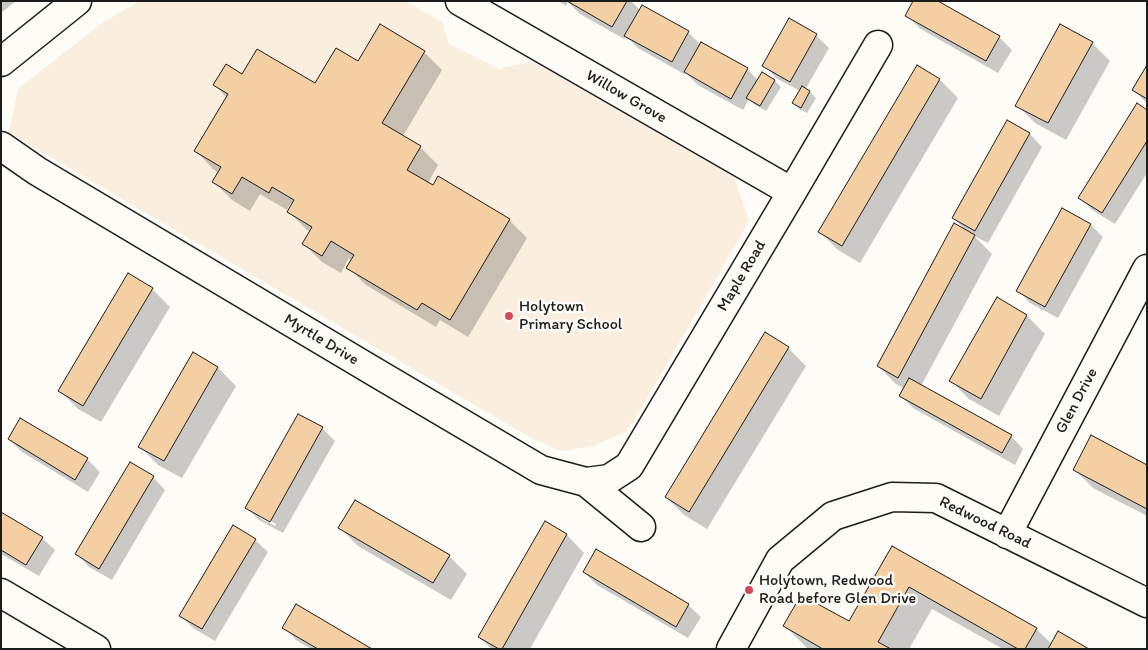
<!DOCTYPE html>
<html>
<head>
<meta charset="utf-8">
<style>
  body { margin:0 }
  #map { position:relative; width:1148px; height:650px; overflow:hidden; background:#fdfcf7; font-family:Itim,sans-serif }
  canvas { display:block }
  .frame { position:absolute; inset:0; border:2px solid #1c1c1c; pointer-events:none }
</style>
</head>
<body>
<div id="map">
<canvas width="1148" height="650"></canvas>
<div class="frame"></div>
</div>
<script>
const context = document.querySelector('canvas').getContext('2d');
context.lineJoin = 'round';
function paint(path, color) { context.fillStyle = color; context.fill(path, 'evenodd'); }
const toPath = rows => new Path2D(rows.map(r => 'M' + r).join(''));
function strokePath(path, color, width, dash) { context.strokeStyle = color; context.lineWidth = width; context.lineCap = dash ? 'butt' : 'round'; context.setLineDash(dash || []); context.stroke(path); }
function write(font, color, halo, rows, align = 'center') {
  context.font = font + ' Itim,sans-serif'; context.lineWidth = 5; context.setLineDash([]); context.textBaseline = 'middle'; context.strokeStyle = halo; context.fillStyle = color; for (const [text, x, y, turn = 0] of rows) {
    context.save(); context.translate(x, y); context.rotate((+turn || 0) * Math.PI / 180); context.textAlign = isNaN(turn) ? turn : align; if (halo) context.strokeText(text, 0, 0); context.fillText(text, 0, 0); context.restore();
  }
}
const built = toPath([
  [140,1,406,1,442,22,449,44,499,69,533,61,734,177,749,221,640,411,625,432,594,446,561,451,531,438,9,133,18,89,102,23]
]);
const shadow = toPath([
  [1,1,16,1,1,13],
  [558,1,631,1,640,10,642,6,688,32,701,45,747,69,758,80,762,74,775,81,781,87,766,111,754,104,749,99,743,110,698,85,685,72,684,74,638,48,626,36,624,39,580,14,568,2,566,6],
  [907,15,999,37,1012,50,998,73,919,28],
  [816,35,829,48,805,90,810,92,816,98,807,113,799,109,793,103,800,91,776,78,764,65],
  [1092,43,1110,61,1066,140,1035,123,1017,105],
  [424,52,442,70,403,136,420,147,438,165,428,183,509,220,527,238,468,337,440,320,436,327,366,285,348,267,352,260,349,258,341,273,322,262,304,244,311,232,307,230,289,212,293,205,290,204,287,210,260,194,250,211,232,200,214,182,219,173,213,169,196,151,227,98,215,85,242,76,315,85,358,63],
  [918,67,940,80,958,98,860,263,838,250,820,232],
  [1147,67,1147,103,1133,90],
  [1147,111,1147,173,1115,224,1092,210,1080,198],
  [1008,122,1030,134,1042,147,988,243,974,236,992,254,921,386,1011,436,1023,449,1015,465,913,408,901,396,905,389,896,384,878,366,966,231,954,218],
  [1091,225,1103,237,1058,318,1030,303,1018,290],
  [152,289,170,307,101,422,78,409,60,391],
  [997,299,1027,316,1045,334,999,416,969,399,951,381],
  [788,348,806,366,707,529,684,515,666,497],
  [194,354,218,368,236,386,182,478,158,465,140,447],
  [298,415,322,428,335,441,283,533,259,520,247,508],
  [260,515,276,524,275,526,260,518],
  [21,420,87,459,100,472,88,492,22,452,9,439],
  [1147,466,1147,516,1093,488,1075,470],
  [153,477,165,490,112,580,89,567,77,554],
  [1,513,42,538,55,550,39,576,1,554],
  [545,523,567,535,584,553,530,649,491,649,480,637],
  [340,528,449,556,467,574,451,600,358,546],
  [255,540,268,552,215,641,193,628,180,615],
  [892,547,1036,629,1052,644,1086,649,1003,649,932,609,909,649,808,649,785,626,849,623],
  [584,572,688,605,701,617,688,638,597,585],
  [284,627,370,649,311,649,296,640]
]);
const building = toPath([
  [567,1,627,1,612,27,567,1],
  [913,1,938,1,1000,36,986,61,905,16,913,1],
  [642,5,689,31,672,62,624,36,642,5],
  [789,18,817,34,790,82,762,66,789,18],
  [380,24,425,51,382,123,421,146,407,170,433,185,438,176,510,219,450,320,422,303,417,310,346,268,354,255,331,241,322,256,302,244,312,227,287,212,294,200,272,187,269,193,242,177,232,194,212,182,221,167,194,151,228,94,213,85,226,64,242,74,257,49,315,83,336,48,358,61,380,24],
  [1060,24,1093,42,1048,123,1015,106,1060,24],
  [701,42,748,68,731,99,684,72,701,42],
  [917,65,940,79,842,246,818,232,917,65],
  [1147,65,1147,99,1132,90,1147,65],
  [762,72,775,80,760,106,746,98,762,72],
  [802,86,810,91,801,108,792,103,802,86],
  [1137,103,1147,110,1147,141,1102,213,1078,198,1137,103],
  [1007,120,1030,133,975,231,952,218,1007,120],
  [1062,208,1091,224,1045,307,1016,291,1062,208],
  [954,223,975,235,898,378,877,366,954,223],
  [128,273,153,288,83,406,58,391,128,273],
  [997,297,1027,315,981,399,949,381,997,297],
  [765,332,789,347,689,512,665,497,765,332],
  [193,352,218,367,164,461,138,447,193,352],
  [909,378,1012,435,1002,453,899,396,909,378],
  [298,414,323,427,270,522,245,508,298,414],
  [20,418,88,458,75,480,8,439,20,418],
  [1091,435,1147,465,1147,509,1073,470,1091,435],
  [130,462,154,476,99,569,75,554,130,462],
  [355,500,450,555,433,583,338,528,355,500],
  [1,512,43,537,26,565,1,550,1,512],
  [545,521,567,534,502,649,499,649,478,637,545,521],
  [233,525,256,539,202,629,179,616,233,525],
  [892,546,1037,628,1025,649,1018,649,909,587,878,642,891,649,823,649,783,626,801,595,849,621,892,546],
  [596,549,689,604,676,627,583,572,596,549],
  [296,604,372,649,318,649,282,628,296,604],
  [1058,631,1089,649,1048,649,1058,631]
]);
const minor = toPath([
  [460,1,792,192],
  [1,62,77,1],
  [1,146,37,171,380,375,541,470,586,482,641,527],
  [586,482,609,479,629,466,792,192,878,45],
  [1007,534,1147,269],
  [1,593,96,649],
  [731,649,780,560,833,516,892,497,936,498,1147,603]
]);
const markers = [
  [509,316,5,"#d1495b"],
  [749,590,5,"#d1495b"]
];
const streetNames = [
  ["Willow Grove",626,97,30],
  ["Maple Road",742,276,-59],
  ["Myrtle Drive",321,340,31],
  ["Glen Drive",1077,401,-62],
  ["Redwood Road",985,523,26]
];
const poiNames = [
  ["Holytown",519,307],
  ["Primary School",519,325],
  ["Holytown, Redwood",759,581],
  ["Road before Glen Drive",759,599]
];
paint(built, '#faeede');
paint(shadow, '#0003');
paint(building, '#f4cfa4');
strokePath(building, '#1c1c1c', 1);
strokePath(minor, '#1c1c1c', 31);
strokePath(minor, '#fdfcf7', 28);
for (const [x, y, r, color] of markers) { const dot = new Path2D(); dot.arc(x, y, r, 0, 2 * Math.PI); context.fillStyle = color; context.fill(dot); strokePath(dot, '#fdfcf7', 2); }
write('16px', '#1c1c1c', '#fdfcf7', streetNames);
write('16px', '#1c1c1c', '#fdfcf7', poiNames, 'left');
</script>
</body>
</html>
